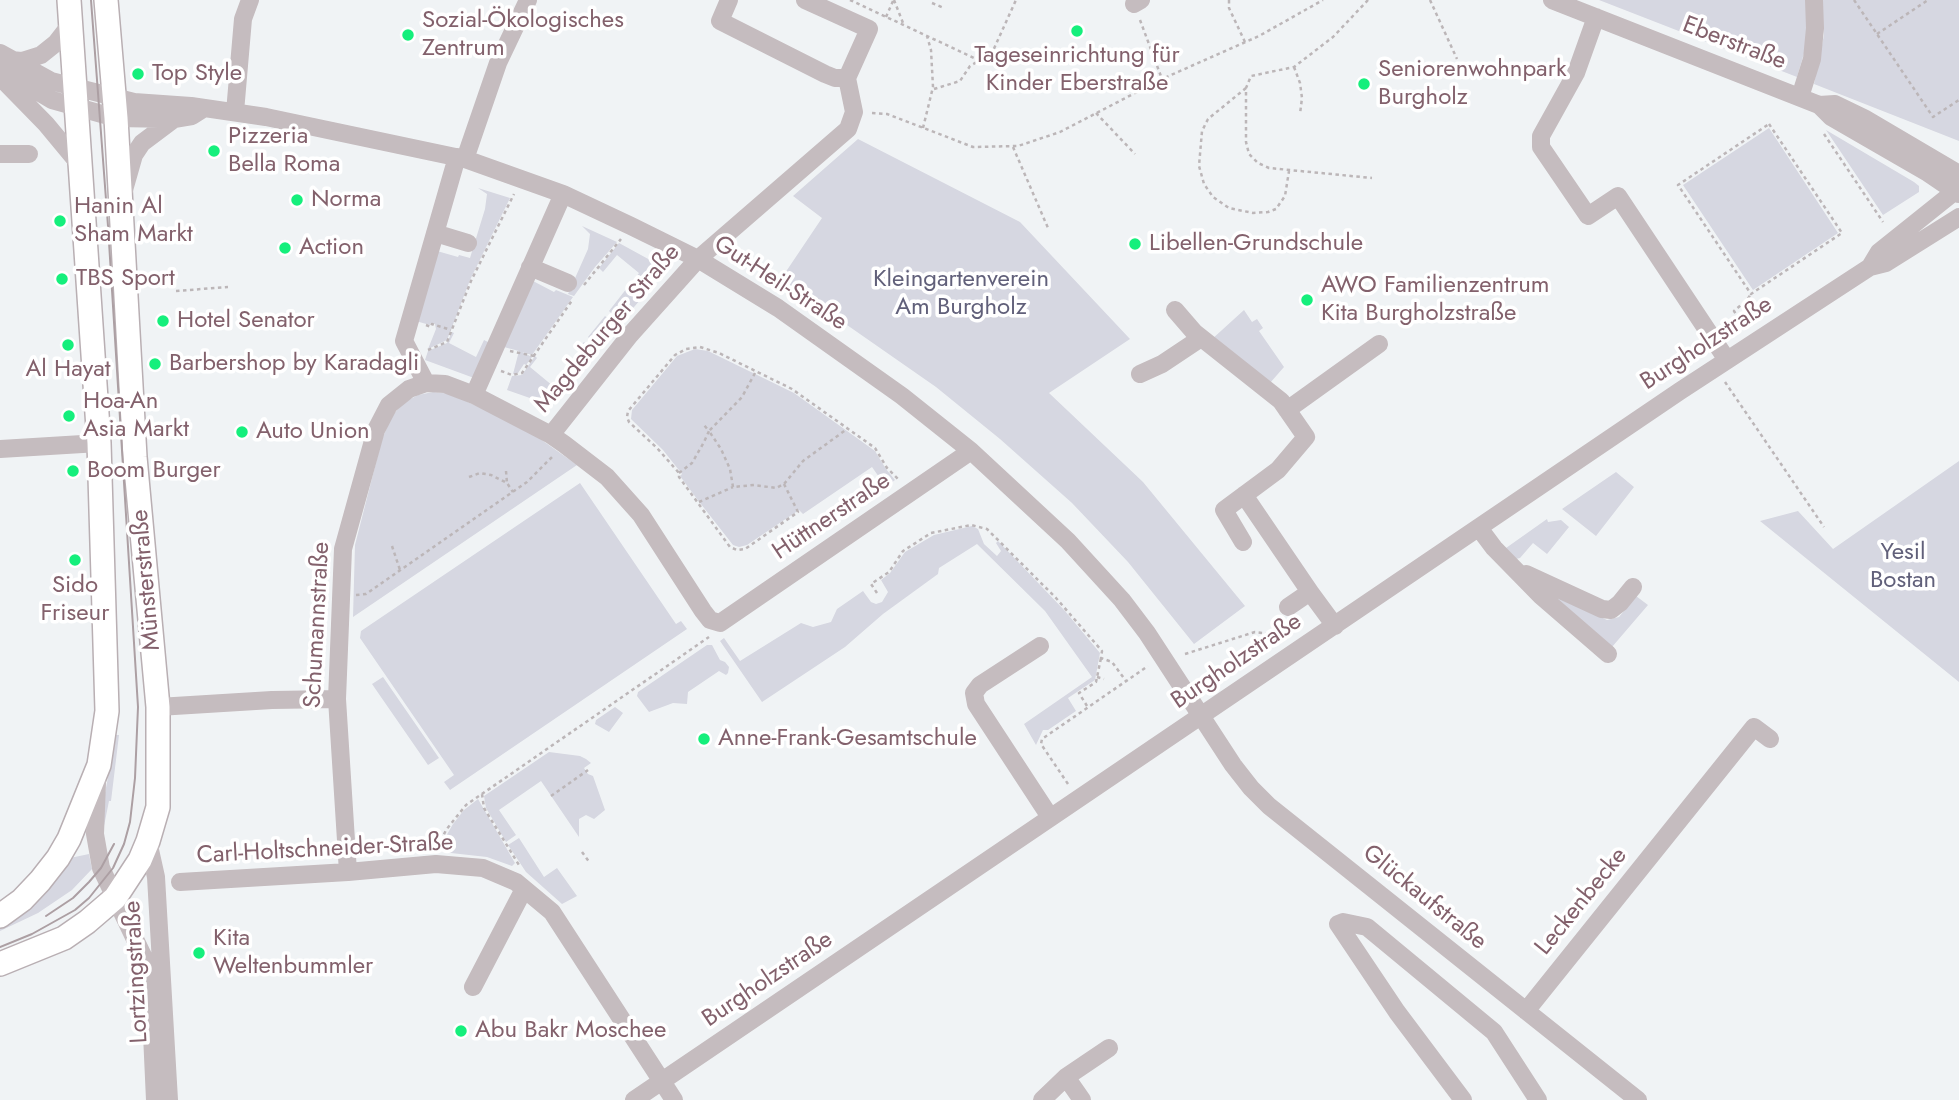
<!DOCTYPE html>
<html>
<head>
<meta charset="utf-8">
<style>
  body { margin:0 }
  canvas { display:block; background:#f0f3f5 }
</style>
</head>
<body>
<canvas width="1959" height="1100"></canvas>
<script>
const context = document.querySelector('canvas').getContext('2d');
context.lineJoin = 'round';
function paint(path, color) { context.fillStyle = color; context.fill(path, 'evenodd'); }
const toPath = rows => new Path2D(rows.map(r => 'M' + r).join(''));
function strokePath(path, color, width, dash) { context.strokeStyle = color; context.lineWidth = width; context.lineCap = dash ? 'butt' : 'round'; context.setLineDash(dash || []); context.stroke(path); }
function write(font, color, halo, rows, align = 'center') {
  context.font = font + ' Jost,sans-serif'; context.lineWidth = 7; context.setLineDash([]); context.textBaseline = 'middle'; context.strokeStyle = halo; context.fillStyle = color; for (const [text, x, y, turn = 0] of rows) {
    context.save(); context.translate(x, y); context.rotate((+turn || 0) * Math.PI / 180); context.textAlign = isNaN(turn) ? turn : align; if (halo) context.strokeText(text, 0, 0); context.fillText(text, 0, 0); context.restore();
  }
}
const green = toPath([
  [1599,0,1807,0,1808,25,1805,50,1797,77],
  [1820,0,1959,0,1959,141,1814,84,1824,35],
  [1769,128,1838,233,1753,290,1683,185],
  [1826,130,1914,182,1919,186,1919,192,1883,215],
  [858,139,1020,222,1130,339,1049,393,1143,482,1245,606,1194,644,1128,562,1072,503,1000,439,936,387,781,279,822,218,793,196],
  [478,188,510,198,470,280,447,340,428,349,436,329,435,324,431,323,430,325,412,320,437,251,458,257,459,255,470,258,485,209,487,194],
  [582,226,617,242,595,267,574,296,568,294,588,249,590,234],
  [619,243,661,266,663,271,661,276,645,294,632,283,639,273,617,255,603,272,599,268],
  [533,281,554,292,556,290,573,297,532,355,522,352,532,357,526,365,524,364,518,373,513,374,519,351,500,346],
  [627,288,641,299,621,322,609,311],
  [1244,310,1252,322,1257,319,1263,328,1259,331,1284,367,1270,383,1211,340],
  [605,316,617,326,600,347,588,337],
  [452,332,454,333,449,343,476,357,484,340,490,343,474,378,425,360,428,351,447,343],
  [584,342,595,352,578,373,570,366,582,351,579,348],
  [695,349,708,351,794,393,875,451,886,469,895,480,886,487,872,467,803,514,799,510,747,545,739,547,733,545,697,499,680,476,682,474,663,450,631,419,632,410,677,356],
  [535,356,537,358,530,367,553,386,566,372,574,378,553,403,547,404,507,390,512,376,522,375],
  [433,392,451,394,529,431,577,465,353,617,355,545,382,439,392,416,403,403,418,395],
  [1959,461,1959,682,1760,521,1798,511,1833,549],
  [1616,472,1634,487,1596,536,1562,509],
  [580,483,676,624,681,621,687,629,450,790,444,782,454,775,360,638,361,631],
  [1547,519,1548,522,1561,520,1569,527,1547,554,1533,543,1520,558,1516,559,1506,550,1506,548],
  [972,526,978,529,984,544,997,556,1001,551,996,543,998,541,1065,611,1100,653,1095,680,1068,698,1076,711,1048,730,1043,730,1036,745,1024,724,1092,677,1045,611,977,544,939,568,938,574,883,614,845,647,762,702,720,641,724,638,740,661,801,623,813,627,831,622,837,609,863,591,871,602,876,604,882,602,888,592,881,580,890,573,905,552,934,535],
  [1636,596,1648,605,1612,647,1555,598,1558,597,1607,620,1619,617],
  [707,645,712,645,720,660,725,662,729,667,728,673,726,675,719,671,688,692,687,704,673,703,649,712,637,696,638,692],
  [383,677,439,758,428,765,372,684],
  [615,707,623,713,609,732,595,724,596,720],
  [116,735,119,735,111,801,109,801,103,831,105,793],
  [549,752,580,756,586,759,591,763,584,768,588,774,593,776,605,810,594,819,586,815,579,819,579,837,541,781,499,810,516,835,506,842,486,808,484,796],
  [478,799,515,863,512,866,487,857,442,852,445,838,453,824,464,810],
  [519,838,544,877,557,868,577,896,562,904,526,872,508,845],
  [89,854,92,869,72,890,38,913,0,931,0,926,70,858]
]);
const path = toPath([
  [850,0,987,64,1016,0],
  [894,0,903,23],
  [1229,0,1229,8,1245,42],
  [1368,0,1333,37,1294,67,1251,76,1246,88,1246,142,1249,154,1258,163,1269,168,1372,178],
  [1430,0,1457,59],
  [1854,0,1933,117,1959,100],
  [932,3,944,8],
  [886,17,893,1],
  [1140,20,1162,79],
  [1877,34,1928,0],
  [1294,67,1300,83,1302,98,1300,114],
  [1246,88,1208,119,1202,131,1199,166,1204,184,1213,197,1229,208,1253,213,1268,212,1276,209,1285,196,1289,171],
  [934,89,960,81,970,66,980,60],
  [872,113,887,114,973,147,1018,146,1060,132,1162,79,1259,36,1323,0],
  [1096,113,1135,154],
  [1769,124,1842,233,1751,294,1678,185,1769,124],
  [923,128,933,87,931,50,927,36],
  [1824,134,1883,222],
  [1013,147,1048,228],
  [584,285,621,239],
  [176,291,228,287],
  [1739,319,1734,311,1747,300,1751,294],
  [426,325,431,327,432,324,451,330],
  [428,350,447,342,471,281,514,194],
  [510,351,534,356],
  [501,371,512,375,522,373,573,299],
  [755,373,742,397,709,431,721,449,730,469,733,487,754,485,776,488,784,484,803,461,847,429],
  [1725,382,1824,527],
  [506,471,507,483],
  [679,473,692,463,704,442,709,431,704,425],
  [469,477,480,473,491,475,507,483,513,492],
  [784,484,798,512,745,549,737,550,730,547,679,477,679,473,657,448,629,422,627,417,628,411,675,355,686,349,700,347,719,353,792,389,875,448,887,468,899,480],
  [699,502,733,487],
  [392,546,400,570],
  [877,593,871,584,889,572,903,551,931,533,971,525,987,529,1056,598,1102,651,1101,658,1112,662,1126,681],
  [356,595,366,594,527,482,552,457],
  [1185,654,1255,632,1278,635,1293,623],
  [1097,677,1104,679],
  [1087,706,1079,693,1096,682,1101,658],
  [1068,784,1041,744,1042,739,1148,666],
  [482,794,484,808,519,865],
  [551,796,588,770],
  [438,847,446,830,466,805,709,637],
  [582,852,590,863]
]);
const minor = toPath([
  [729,0,720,21,825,74,835,78,847,78],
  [1552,0,1819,105,1831,117,1928,173,1959,194],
  [1134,4,1141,0],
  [1596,17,1576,73,1541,136,1541,147,1588,216,1618,196,1727,360],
  [0,53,51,81,134,102,191,106,266,117,465,159,563,194,631,226,698,259,778,308,902,396,971,451,1068,541,1122,600,1147,633,1233,765,1251,788,1269,806,1638,1100],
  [10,60,22,61,41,55,56,43,70,25],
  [0,69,52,100,116,118,174,119,192,116,203,109],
  [0,77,46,124,80,165],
  [1800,97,1812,59,1815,28,1814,0],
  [1819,105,1835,104,1864,118,1959,174],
  [235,112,243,19,250,0],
  [0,154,29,154],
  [465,159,498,63,528,0],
  [124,190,134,155,142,143,174,119],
  [435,233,468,243],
  [530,267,568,283],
  [1870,267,1879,252,1959,188],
  [1175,310,1194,332,1281,401,1306,437,1278,470,1224,510,1243,542],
  [1140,374,1162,364,1201,338],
  [426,383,404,341,457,157],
  [474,395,563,194],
  [1287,410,1379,344],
  [551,435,630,335,698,259,848,129,854,112,847,78,869,29,805,0],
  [0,449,99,443],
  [1244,495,1310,592],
  [1479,528,1494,548,1541,596,1608,654],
  [1526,574,1602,609,1611,610,1620,603,1633,587],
  [1288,607,1310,592,1335,626],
  [1040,646,980,685,974,693,976,704,1050,817],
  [158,707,272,700,337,699],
  [97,783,95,834,101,868,144,958,151,1012,155,1100],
  [148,841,156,877,169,1100],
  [348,872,337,699,343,549,376,430,389,405,409,389,426,383,445,384,474,395,551,435,564,444,607,477,641,515,703,611,710,620,720,623,971,451],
  [180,882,348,872,436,864,483,868,516,882,552,912,674,1100],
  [473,987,524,889],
  [1526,1011,1754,727,1770,739],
  [1066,1077,1082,1100],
  [634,1100,1680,391,1870,267,1886,263,1959,217],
  [1042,1100,1066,1077,1109,1048],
  [1463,1100,1397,1012,1338,924,1343,922,1367,927,1494,1032,1538,1100]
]);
const major = toPath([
  [0,916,22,900,40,881,58,858,69,839,99,765,107,711,99,443,69,0],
  [0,964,64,938,87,922,115,898,140,860,148,841,158,807,158,707,135,457,116,118,106,0]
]);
const tram = toPath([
  [46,916,73,898,89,882,101,868,114,844],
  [0,947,32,934,75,910,89,898,113,868,124,844,130,822,135,778,138,707,108,226,91,0]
]);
const markers = [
  [1077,31,7,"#15ef7c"],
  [408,35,7,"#15ef7c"],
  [138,74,7,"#15ef7c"],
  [1364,84,7,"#15ef7c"],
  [214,151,7,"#15ef7c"],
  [297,200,7,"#15ef7c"],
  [60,221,7,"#15ef7c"],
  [1135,244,7,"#15ef7c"],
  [285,248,7,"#15ef7c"],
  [62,279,7,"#15ef7c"],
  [1307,300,7,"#15ef7c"],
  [163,321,7,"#15ef7c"],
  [68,345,7,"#15ef7c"],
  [155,364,7,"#15ef7c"],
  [69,416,7,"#15ef7c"],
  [242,432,7,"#15ef7c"],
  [73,471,7,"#15ef7c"],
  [75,560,7,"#15ef7c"],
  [704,739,7,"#15ef7c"],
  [199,953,7,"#15ef7c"],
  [461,1031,7,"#15ef7c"]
];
const poiNames = [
  ["Sozial-Ökologisches",422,21],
  ["Zentrum",422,49],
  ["Tageseinrichtung für",1077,56,"center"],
  ["Kinder Eberstraße",1077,84,"center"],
  ["Seniorenwohnpark",1378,70],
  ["Burgholz",1378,98],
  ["Top Style",152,74],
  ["Pizzeria",228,137],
  ["Bella Roma",228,165],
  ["Norma",311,200],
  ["Hanin Al",74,207],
  ["Sham Markt",74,235],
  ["Libellen-Grundschule",1149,244],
  ["Action",299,248],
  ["TBS Sport",76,279],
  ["AWO Familienzentrum",1321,286],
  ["Kita Burgholzstraße",1321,314],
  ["Hotel Senator",177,321],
  ["Barbershop by Karadagli",169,364],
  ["Al Hayat",68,370,"center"],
  ["Hoa-An",83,402],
  ["Asia Markt",83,430],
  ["Auto Union",256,432],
  ["Boom Burger",87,471],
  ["Sido",75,586,"center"],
  ["Friseur",75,614,"center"],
  ["Anne-Frank-Gesamtschule",718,739],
  ["Kita",213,939],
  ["Weltenbummler",213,967],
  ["Abu Bakr Moschee",475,1031]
];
const streetNames = [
  ["Eberstraße",1734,44,21],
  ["Gut-Heil-Straße",780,284,33],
  ["Magdeburger Straße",608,329,-50],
  ["Burgholzstraße",1707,344,-33],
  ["Hüttnerstraße",832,517,-34],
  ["Münsterstraße",147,580,-95],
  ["Schumannstraße",318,625,-87],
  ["Burgholzstraße",1237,662,-34],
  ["Carl-Holtschneider-Straße",325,850,-3],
  ["Glückaufstraße",1424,898,39],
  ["Leckenbecke",1582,902,-51],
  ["Lortzingstraße",137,972,-93],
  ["Burgholzstraße",768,980,-34]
];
const parkNames = [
  ["Kleingartenverein",961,280],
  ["Am Burgholz",961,308],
  ["Yesil",1903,553],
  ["Bostan",1903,581]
];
paint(green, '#d6d7e1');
strokePath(major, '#b9afb3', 26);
strokePath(path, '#bcb6b8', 2.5, [3.5, 3.5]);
strokePath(minor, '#c5bcbf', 18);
strokePath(major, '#fff', 23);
strokePath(tram, '#ac9fa3', 2);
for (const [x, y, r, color] of markers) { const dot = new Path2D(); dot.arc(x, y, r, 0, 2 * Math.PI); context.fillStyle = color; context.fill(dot); strokePath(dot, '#fff', 2.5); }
write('24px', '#83616c', '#fff', poiNames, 'left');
write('24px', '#83616c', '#fff', streetNames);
write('24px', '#61607a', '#fff', parkNames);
</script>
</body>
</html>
